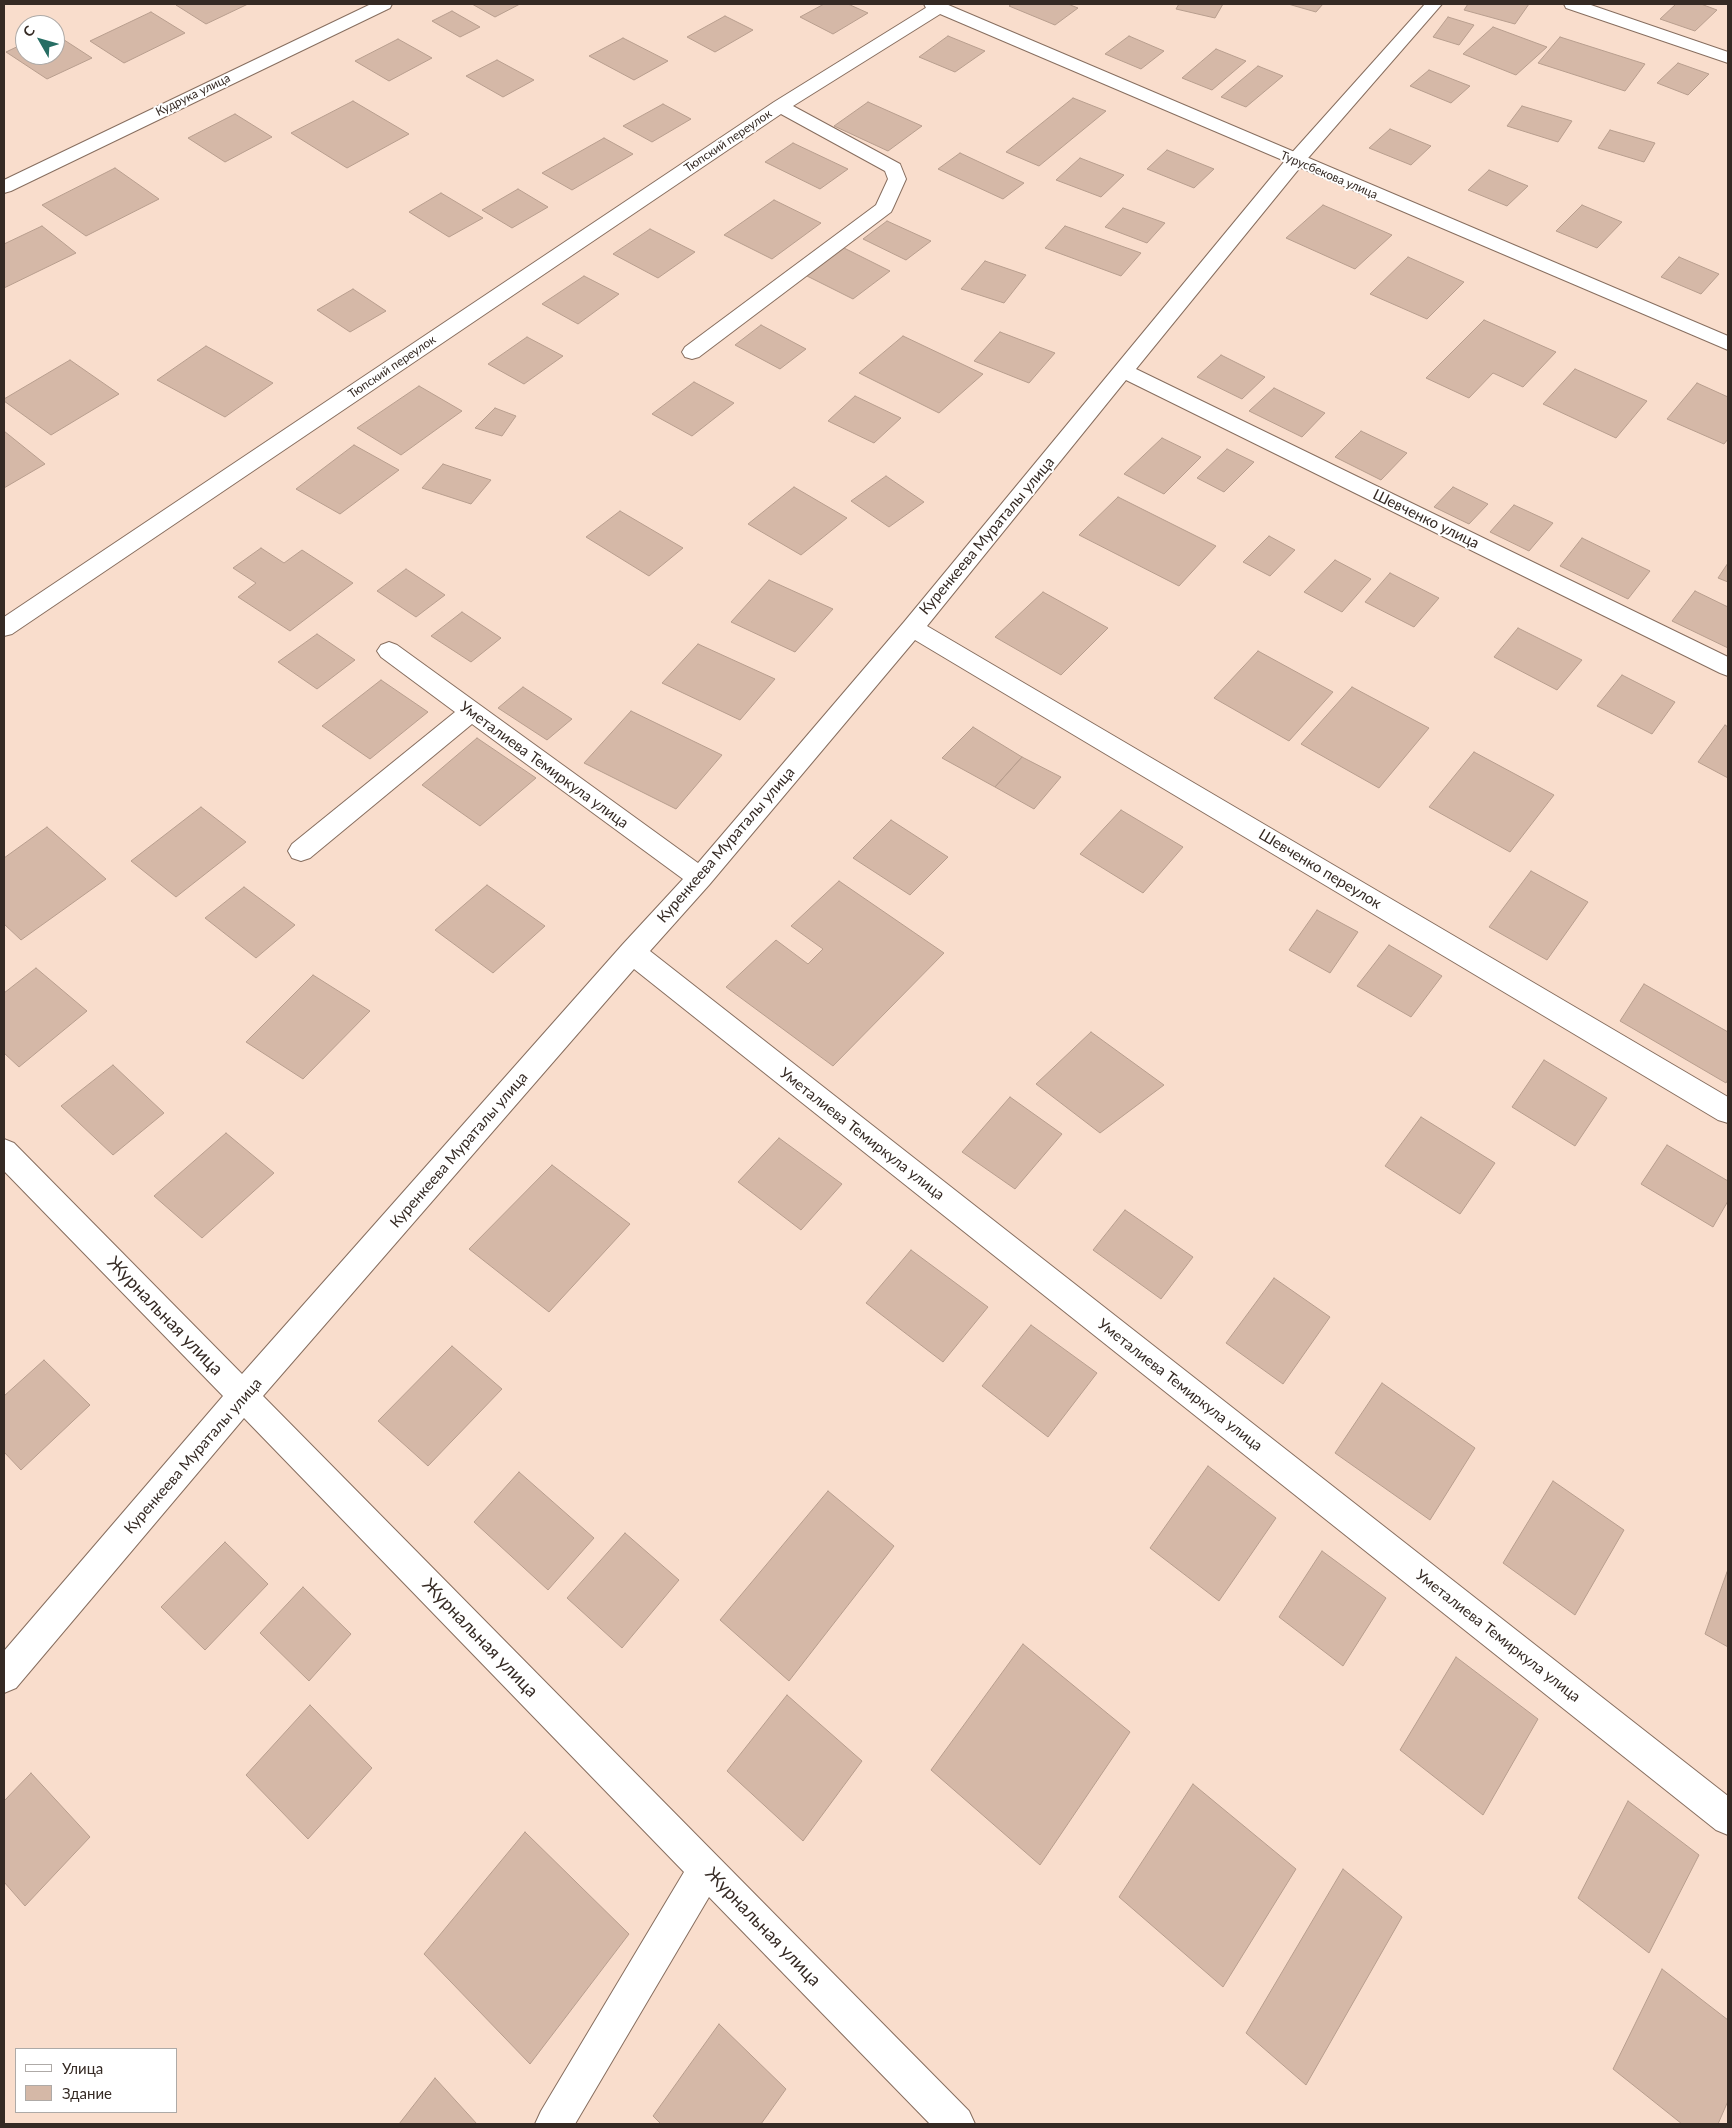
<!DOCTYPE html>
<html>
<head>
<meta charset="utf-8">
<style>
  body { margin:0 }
  #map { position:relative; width:1732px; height:2128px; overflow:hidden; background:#f9ddcc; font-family:Lato,sans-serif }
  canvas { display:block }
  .frame { position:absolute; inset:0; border:5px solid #352a24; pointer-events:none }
  .legend { position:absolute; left:15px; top:2048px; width:162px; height:65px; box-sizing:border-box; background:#fff; border:1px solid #aeaaa7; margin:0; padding:6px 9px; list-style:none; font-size:15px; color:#352a24 }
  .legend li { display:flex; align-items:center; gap:10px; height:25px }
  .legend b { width:25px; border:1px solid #aeaaa7 }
  .north { position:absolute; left:15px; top:15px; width:50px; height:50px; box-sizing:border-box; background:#fff; border:1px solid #aeaaa7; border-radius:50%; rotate:308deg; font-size:14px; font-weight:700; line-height:20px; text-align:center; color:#352a24 }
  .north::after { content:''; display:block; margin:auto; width:18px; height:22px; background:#276e64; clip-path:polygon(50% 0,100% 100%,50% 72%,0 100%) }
</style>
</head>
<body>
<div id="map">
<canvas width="1732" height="2128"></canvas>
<div class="frame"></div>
<ul class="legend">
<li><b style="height:6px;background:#fff"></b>Улица</li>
<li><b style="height:14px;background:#d5b8a7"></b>Здание</li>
</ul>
<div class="north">С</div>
</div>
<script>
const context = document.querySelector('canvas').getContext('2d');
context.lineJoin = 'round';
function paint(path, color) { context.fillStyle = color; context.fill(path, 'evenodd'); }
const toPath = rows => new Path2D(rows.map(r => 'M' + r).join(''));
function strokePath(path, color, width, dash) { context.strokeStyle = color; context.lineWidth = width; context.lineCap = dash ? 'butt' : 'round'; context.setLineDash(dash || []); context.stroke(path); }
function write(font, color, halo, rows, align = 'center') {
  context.font = font + ' Lato,sans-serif'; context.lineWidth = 4; context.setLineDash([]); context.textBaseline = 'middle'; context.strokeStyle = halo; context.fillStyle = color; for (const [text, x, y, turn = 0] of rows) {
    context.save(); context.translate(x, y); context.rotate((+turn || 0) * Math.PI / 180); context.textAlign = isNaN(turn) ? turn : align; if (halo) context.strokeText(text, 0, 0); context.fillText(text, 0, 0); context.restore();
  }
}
const building = toPath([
  [179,4,248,4,206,24,176,5,179,4],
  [472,4,520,4,495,17,472,4],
  [824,4,848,4,868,13,833,34,800,17,824,4],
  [1012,4,1068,4,1078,8,1055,25,1009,6,1012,4],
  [1179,4,1223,4,1215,18,1176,9,1179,4],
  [1288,4,1323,4,1316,12,1288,4],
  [1468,4,1529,4,1515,24,1464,10,1468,4],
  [1676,4,1701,4,1717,10,1695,31,1660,19,1676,4],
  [452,11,480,27,460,37,432,21,452,11],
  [151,12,185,33,124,63,90,41,151,12],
  [725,16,753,30,715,52,687,37,725,16],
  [1448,17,1474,25,1459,45,1433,37,1448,17],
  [1493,27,1547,47,1516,75,1463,54,1493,27],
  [55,34,92,58,47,79,6,52,25,43,25,55,55,55,55,34],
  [948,36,985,51,955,72,919,57,948,36],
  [1129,36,1164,51,1141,69,1105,54,1129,36],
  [1560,37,1645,64,1625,91,1538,63,1560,37],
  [623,38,668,61,634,80,589,56,623,38],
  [398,39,432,58,389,81,355,61,398,39],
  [1216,49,1246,61,1212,90,1182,78,1216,49],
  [497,60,534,80,503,97,466,76,497,60],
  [1678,63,1709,74,1688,95,1657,83,1678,63],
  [1258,66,1283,76,1246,107,1221,97,1258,66],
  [1429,70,1470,86,1451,103,1410,86,1429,70],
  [1073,98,1106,111,1039,166,1006,152,1073,98],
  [353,101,409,134,347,168,291,133,353,101],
  [868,102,922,126,888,151,834,126,868,102],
  [663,104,691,119,652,142,623,126,663,104],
  [1522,106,1572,121,1558,142,1507,126,1522,106],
  [235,114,272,137,225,162,188,138,235,114],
  [1390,129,1431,146,1411,165,1369,148,1390,129],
  [1610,130,1655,143,1644,162,1598,148,1610,130],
  [604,138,633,154,572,190,542,173,604,138],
  [793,143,848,169,820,189,765,162,793,143],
  [1167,150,1214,169,1194,188,1147,169,1167,150],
  [960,153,1024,183,1003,199,938,169,960,153],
  [1080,158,1124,175,1101,197,1056,180,1080,158],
  [115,168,159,199,86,236,42,205,115,168],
  [1489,170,1528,186,1507,206,1468,190,1489,170],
  [518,189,548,207,512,228,482,210,518,189],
  [441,193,483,218,449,237,409,212,441,193],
  [774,200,821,223,772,259,724,235,774,200],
  [1323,205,1392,235,1355,269,1286,238,1323,205],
  [1582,205,1622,222,1597,248,1556,231,1582,205],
  [1123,208,1165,223,1147,243,1105,227,1123,208],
  [887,221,931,241,906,260,863,239,887,221],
  [42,226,76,253,4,288,4,244,42,226],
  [1065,226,1141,253,1121,276,1045,248,1065,226],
  [650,229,695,252,658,278,613,254,650,229],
  [842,247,890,271,853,299,805,275,842,247],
  [1408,257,1464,282,1427,319,1370,294,1408,257],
  [1679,257,1719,274,1701,294,1661,277,1679,257],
  [985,261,1026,275,1004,303,961,289,985,261],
  [584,276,619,294,578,324,542,304,584,276],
  [353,289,386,311,350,332,317,310,353,289],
  [1484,320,1556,352,1523,387,1493,373,1469,398,1426,378,1484,320],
  [761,325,806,349,780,369,735,345,761,325],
  [1000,332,1055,353,1029,383,974,361,1000,332],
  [903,336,983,374,939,413,859,373,903,336],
  [527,337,563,356,524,384,488,364,527,337],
  [206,346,273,383,225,417,157,380,206,346],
  [1221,355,1265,377,1242,399,1197,377,1221,355],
  [70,360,119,394,51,435,4,401,4,399,70,360],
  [1575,369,1647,401,1616,438,1543,404,1575,369],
  [694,382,734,403,692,436,652,414,694,382],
  [1697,383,1728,397,1728,439,1724,444,1667,419,1697,383],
  [419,386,462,411,401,455,357,428,419,386],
  [1274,388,1325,413,1302,437,1249,411,1274,388],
  [855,396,901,418,874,443,828,421,855,396],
  [495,408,516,416,502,436,475,428,495,408],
  [4,431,45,464,4,488,4,431],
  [1361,431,1407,453,1381,480,1335,457,1361,431],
  [1162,438,1201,457,1164,494,1124,474,1162,438],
  [354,445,399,470,340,514,296,489,354,445],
  [1227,449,1254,462,1224,492,1197,478,1227,449],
  [443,464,491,480,471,504,422,488,443,464],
  [886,476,924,502,889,527,851,501,886,476],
  [794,487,847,518,801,555,748,524,794,487],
  [1453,487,1488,504,1469,524,1434,507,1453,487],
  [1118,497,1216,546,1179,586,1079,535,1118,497],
  [1514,505,1553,523,1529,551,1490,532,1514,505],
  [620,511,683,548,649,576,586,537,620,511],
  [1269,536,1295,550,1270,576,1243,562,1269,536],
  [1582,538,1650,571,1628,599,1560,566,1582,538],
  [261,548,284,563,302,550,353,583,290,631,238,597,256,583,233,568,261,548],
  [1335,560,1371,579,1342,612,1304,592,1335,560],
  [1728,563,1728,582,1718,578,1728,563],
  [406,569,445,595,416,617,377,591,406,569],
  [1390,573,1439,598,1414,627,1365,602,1390,573],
  [769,580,833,609,795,652,731,622,769,580],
  [1695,591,1728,607,1728,648,1672,621,1695,591],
  [1043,592,1108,628,1061,675,995,637,1043,592],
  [462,612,501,638,471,662,431,636,462,612],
  [1518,628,1582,660,1557,690,1494,657,1518,628],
  [317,634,355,660,317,689,278,662,317,634],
  [698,644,775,679,740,720,662,683,698,644],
  [1258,651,1333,692,1289,741,1214,698,1258,651],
  [1622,675,1675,702,1652,734,1597,706,1622,675],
  [381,680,428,712,370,759,322,726,381,680],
  [523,687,572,719,547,740,498,708,523,687],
  [1352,687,1429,728,1379,788,1301,744,1352,687],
  [631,711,722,755,676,809,584,763,631,711],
  [1725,725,1728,727,1728,778,1698,762,1725,725],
  [973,727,1022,757,995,787,942,758,973,727],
  [477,738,536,778,480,826,422,785,477,738],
  [1474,752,1554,795,1510,852,1429,807,1474,752],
  [1022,757,1061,777,1034,809,995,787,1022,757],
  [201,807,246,842,176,897,131,861,201,807],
  [1121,810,1183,847,1143,893,1080,854,1121,810],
  [891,820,948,857,910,895,853,858,891,820],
  [47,827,106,879,21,940,4,924,4,858,47,827],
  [1531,871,1588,902,1547,960,1489,927,1531,871],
  [839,881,944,953,833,1066,726,987,776,940,808,964,823,949,791,926,839,881],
  [487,885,545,926,493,973,435,930,487,885],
  [244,887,295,925,256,958,205,918,244,887],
  [1317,910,1358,932,1330,973,1289,950,1317,910],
  [1389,945,1442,976,1411,1017,1357,986,1389,945],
  [36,968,87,1011,19,1067,4,1053,4,993,36,968],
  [313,975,370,1011,303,1079,246,1042,313,975],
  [1644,984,1728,1032,1728,1079,1726,1083,1620,1021,1644,984],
  [1091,1032,1164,1085,1100,1133,1036,1084,1091,1032],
  [1544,1060,1607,1098,1575,1146,1512,1107,1544,1060],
  [113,1065,164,1113,113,1155,61,1106,113,1065],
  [1010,1097,1062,1134,1015,1189,962,1152,1010,1097],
  [1421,1117,1495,1163,1460,1214,1385,1166,1421,1117],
  [226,1133,274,1173,202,1238,154,1196,226,1133],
  [779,1138,842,1184,801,1230,738,1182,779,1138],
  [1667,1145,1728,1181,1728,1201,1713,1227,1641,1184,1667,1145],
  [552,1165,630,1224,549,1312,469,1249,552,1165],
  [1125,1210,1193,1257,1161,1299,1093,1250,1125,1210],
  [911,1250,988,1307,943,1362,866,1303,911,1250],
  [1274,1278,1330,1317,1283,1384,1226,1343,1274,1278],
  [1031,1325,1097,1373,1048,1437,982,1386,1031,1325],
  [452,1346,502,1389,428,1466,378,1421,452,1346],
  [44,1360,90,1405,21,1470,4,1452,4,1396,44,1360],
  [1382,1383,1475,1448,1430,1520,1335,1453,1382,1383],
  [1208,1466,1276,1518,1219,1601,1150,1548,1208,1466],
  [519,1472,594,1538,548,1590,474,1522,519,1472],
  [1553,1481,1624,1530,1575,1615,1503,1563,1553,1481],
  [828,1491,894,1546,789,1681,720,1620,828,1491],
  [625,1533,679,1580,622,1648,567,1598,625,1533],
  [225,1542,268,1584,205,1650,161,1607,225,1542],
  [1322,1551,1386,1598,1343,1666,1279,1617,1322,1551],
  [1727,1572,1728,1572,1728,1647,1705,1634,1727,1572],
  [303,1587,351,1634,309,1681,260,1633,303,1587],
  [1023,1644,1130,1732,1040,1865,931,1770,1023,1644],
  [1456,1657,1538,1719,1483,1815,1400,1750,1456,1657],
  [787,1695,862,1761,803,1841,727,1771,787,1695],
  [310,1705,372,1768,308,1839,246,1775,310,1705],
  [31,1773,90,1837,25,1906,4,1882,4,1801,31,1773],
  [1193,1784,1296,1869,1223,1987,1119,1897,1193,1784],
  [1628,1801,1699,1855,1649,1953,1578,1898,1628,1801],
  [525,1832,629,1934,530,2064,424,1954,525,1832],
  [1343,1869,1402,1917,1306,2085,1246,2033,1343,1869],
  [1662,1969,1728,2020,1728,2101,1718,2124,1682,2124,1613,2069,1662,1969],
  [719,2024,786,2089,761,2124,661,2124,653,2116,719,2024],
  [435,2078,477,2124,399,2124,435,2078]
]);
const minor = toPath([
  [371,4,392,4,390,8,11,191,4,193,4,180,371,4],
  [932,4,945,4,947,7,945,11,793,106,900,164,906,179,893,208,891,212,699,357,692,359,685,357,682,352,685,347,876,205,888,179,885,171,781,114,12,634,4,636,4,617,774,102,932,4],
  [1425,4,1442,4,1302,165,1136,369,1728,657,1728,676,1720,673,1126,380,927,626,1728,1097,1728,1123,1718,1120,915,640,709,885,650,951,1728,1796,1728,1835,1716,1830,634,969,263,1396,969,2111,975,2124,930,2124,709,1897,575,2124,535,2124,541,2111,684,1872,244,1418,16,1688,4,1693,4,1651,223,1396,4,1171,4,1139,14,1143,242,1374,623,944,683,879,472,724,310,858,301,861,292,858,288,851,292,844,455,712,381,657,377,651,381,645,389,642,397,645,698,863,904,622,1288,157,1425,4],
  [1564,4,1588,4,1728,52,1728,63,1566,8,1564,4]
]);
const tertiary = toPath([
  [924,4,946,4,1728,336,1728,350,926,8,924,4]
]);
const farStreetnames = [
  ["Кудрука улица",193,95,-26],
  ["Тюпский переулок",728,141,-34],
  ["Турусбекова улица",1329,175,23],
  ["Тюпский переулок",392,367,-34]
];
const streetNames = [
  ["Шевченко улица",1426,519,26],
  ["Куренкеева Мураталы улица",987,536,-50],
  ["Уметалиева Темиркула улица",544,765,36],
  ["Куренкеева Мураталы улица",726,845,-49],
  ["Шевченко переулок",1320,869,31],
  ["Уметалиева Темиркула улица",862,1134,38],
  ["Куренкеева Мураталы улица",459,1150,-49],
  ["Уметалиева Темиркула улица",1180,1385,38],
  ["Куренкеева Мураталы улица",193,1456,-49],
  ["Уметалиева Темиркула улица",1498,1636,38]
];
const nearStreetnames = [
  ["Журнальная улица",165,1316,46],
  ["Журнальная улица",480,1638,46],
  ["Журнальная улица",763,1927,46]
];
paint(building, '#d5b8a7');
strokePath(building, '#b89e8e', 1);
strokePath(minor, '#876e5f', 2);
strokePath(tertiary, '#876e5f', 2);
paint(minor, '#fff');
paint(tertiary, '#fff');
write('12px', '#352a24', '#fff', farStreetnames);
write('15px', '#352a24', '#fff', streetNames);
write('18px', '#352a24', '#fff', nearStreetnames);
</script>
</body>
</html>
